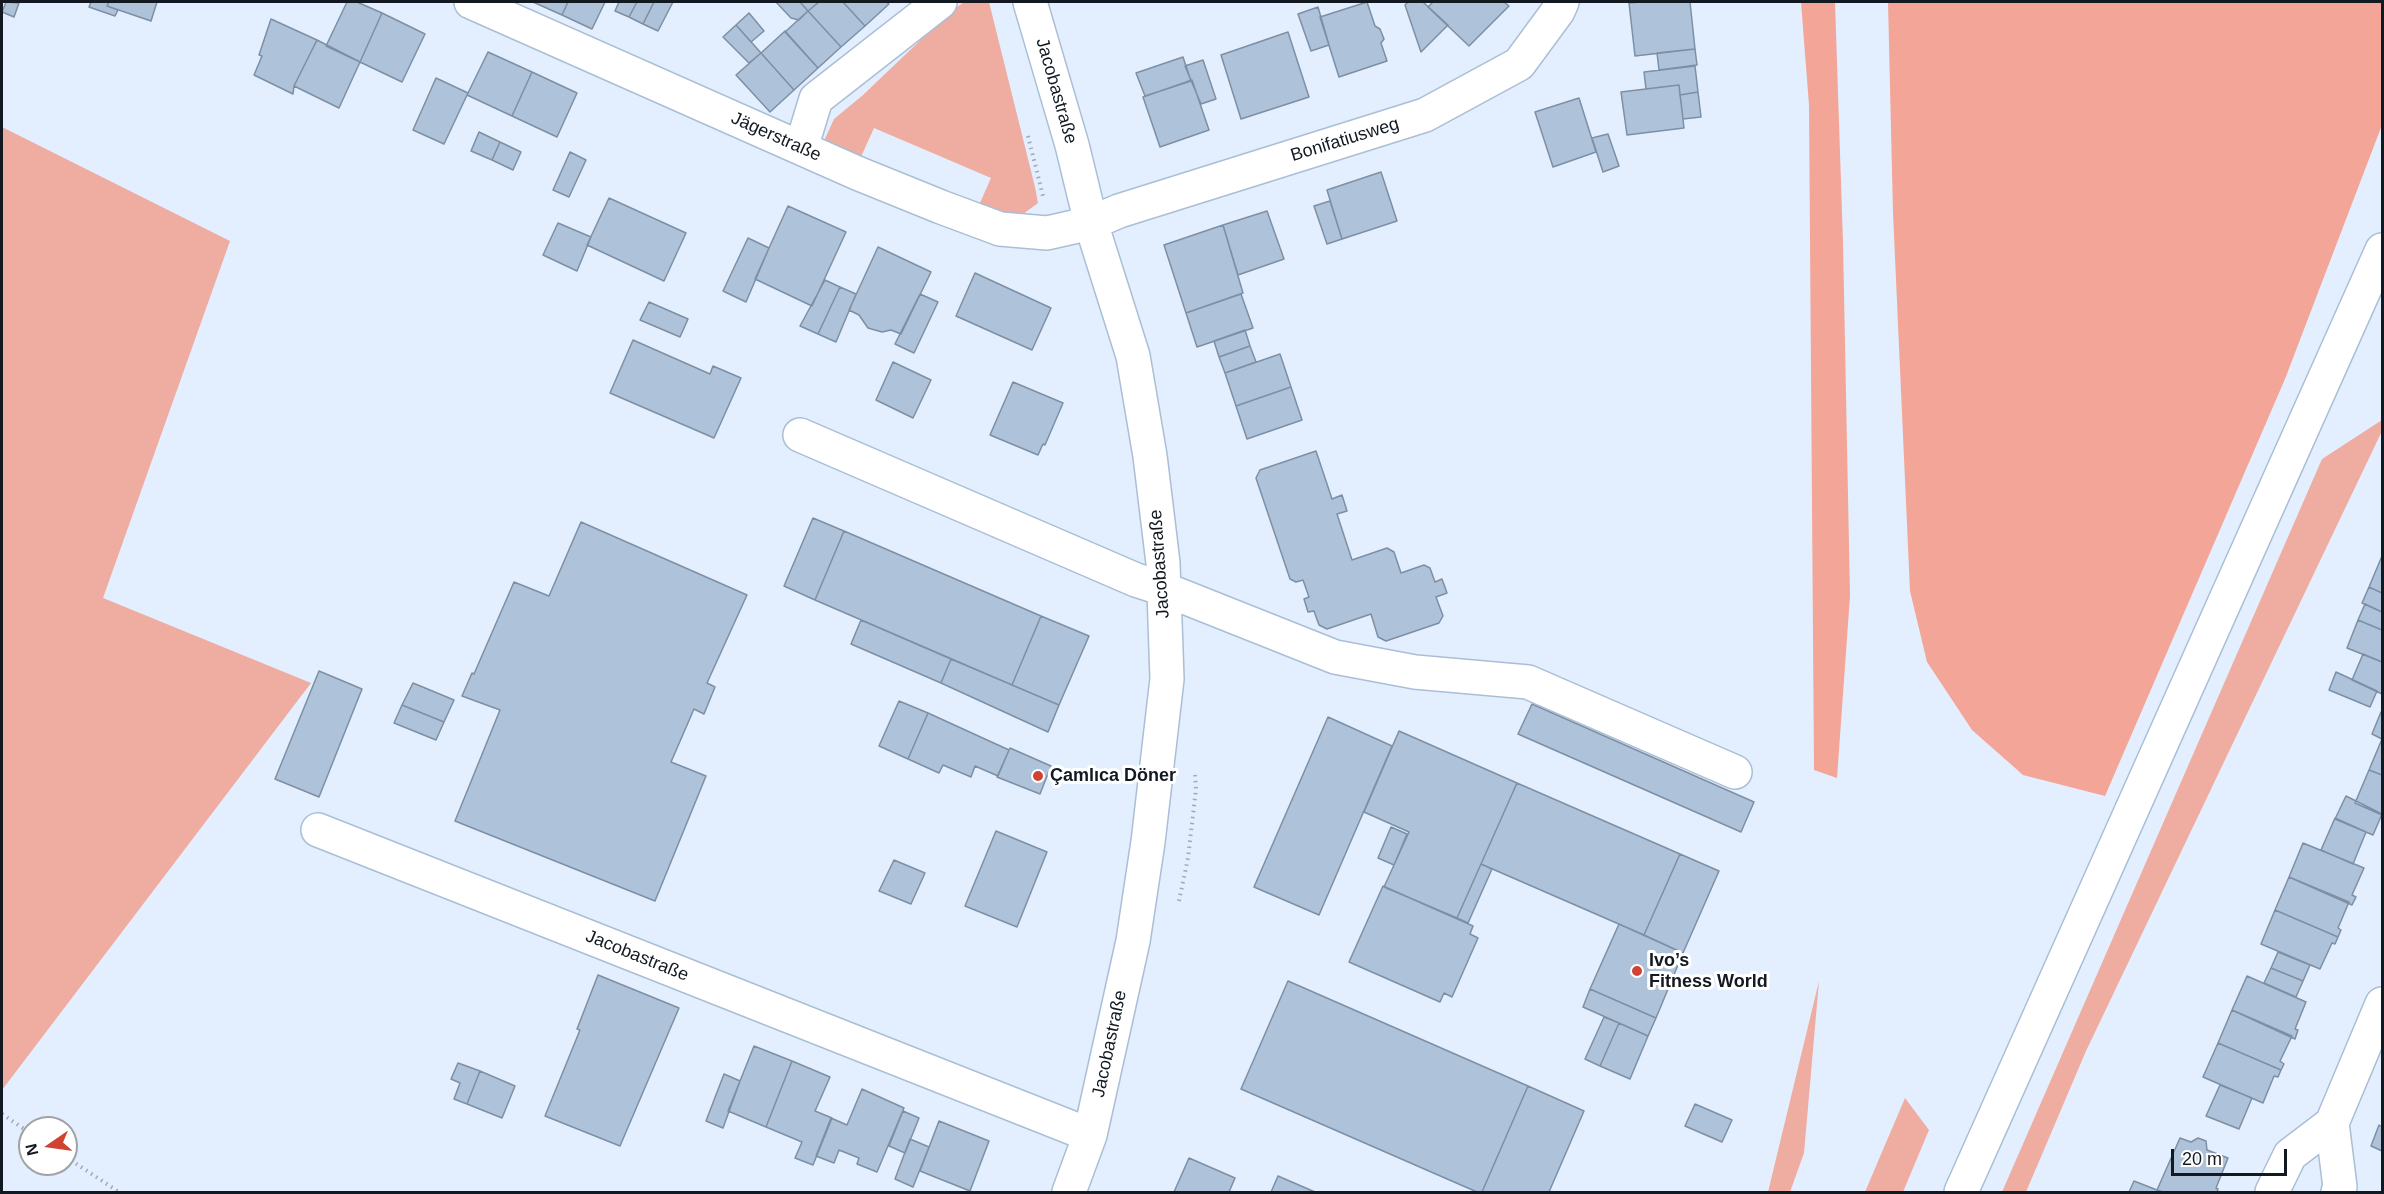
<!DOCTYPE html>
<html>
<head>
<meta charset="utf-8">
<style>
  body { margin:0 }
  #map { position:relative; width:2384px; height:1194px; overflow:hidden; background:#e3effe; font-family:Arial,sans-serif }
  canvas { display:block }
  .frame { position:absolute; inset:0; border:3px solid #121921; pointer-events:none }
  .north { position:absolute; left:18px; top:1116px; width:60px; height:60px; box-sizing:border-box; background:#fff; border:2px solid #a0a3a6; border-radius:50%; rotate:257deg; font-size:16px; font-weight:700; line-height:24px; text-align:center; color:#121921 }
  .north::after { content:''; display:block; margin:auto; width:21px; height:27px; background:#d04333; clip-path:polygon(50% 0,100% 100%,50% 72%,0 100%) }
  .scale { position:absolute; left:2171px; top:1149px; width:116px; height:27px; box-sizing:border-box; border:3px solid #121921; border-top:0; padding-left:8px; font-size:18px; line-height:21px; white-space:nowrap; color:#121921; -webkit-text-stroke:4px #fff; paint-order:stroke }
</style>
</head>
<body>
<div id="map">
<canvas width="2384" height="1194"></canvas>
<div class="frame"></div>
<div class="north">N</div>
<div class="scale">20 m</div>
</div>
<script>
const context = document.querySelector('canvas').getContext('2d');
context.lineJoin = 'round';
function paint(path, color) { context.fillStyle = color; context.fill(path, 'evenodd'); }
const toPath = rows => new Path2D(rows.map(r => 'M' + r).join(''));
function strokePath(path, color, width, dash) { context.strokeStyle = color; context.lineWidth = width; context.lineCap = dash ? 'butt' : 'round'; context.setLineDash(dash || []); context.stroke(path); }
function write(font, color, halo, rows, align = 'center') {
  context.font = font + ' Arial,sans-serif'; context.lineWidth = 6; context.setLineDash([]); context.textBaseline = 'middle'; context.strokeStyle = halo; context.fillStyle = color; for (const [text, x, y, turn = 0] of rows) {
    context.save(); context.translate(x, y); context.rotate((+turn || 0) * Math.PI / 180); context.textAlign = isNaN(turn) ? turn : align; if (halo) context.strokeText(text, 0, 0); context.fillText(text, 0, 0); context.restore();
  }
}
const green = toPath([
  [964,2,989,2,1035,187,1038,203,1019,217,976,212,991,178,874,128,860,159,824,141,834,119,863,95,950,12],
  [2,127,230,241,103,598,311,683,2,1090],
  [2382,420,2382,431,2086,1051,2026,1192,2002,1192,2322,459],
  [1819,981,1804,1153,1790,1192,1768,1192],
  [1905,1098,1929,1130,1903,1192,1865,1192]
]);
const forest = toPath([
  [1801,2,1835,2,1843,243,1850,596,1837,778,1814,770,1809,105],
  [1888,2,2382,2,2382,125,2285,379,2105,796,2023,775,1972,730,1927,662,1910,591,1893,213]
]);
const building = toPath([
  [6,2,19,3,14,17,2,12,6,2],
  [91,2,109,2,107,6,118,10,115,16,89,7,91,2],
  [109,2,157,2,151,21,107,6,109,2],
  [347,2,357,2,382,13,360,62,326,46,347,2],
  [533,2,568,2,562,15,533,2],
  [568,2,605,2,592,29,562,15,568,2],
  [619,2,637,2,629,17,615,11,619,2],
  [637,2,654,2,643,24,629,17,637,2],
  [654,2,673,2,658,31,643,24,654,2],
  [776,2,800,2,808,11,799,20,791,18,776,2],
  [800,2,819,2,808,11,800,2],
  [819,2,843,2,865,26,841,47,808,11,819,2],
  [843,2,886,2,889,4,865,26,843,2],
  [1367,2,1375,26,1380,29,1384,39,1381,43,1387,61,1339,77,1320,17,1367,2],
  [1408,2,1423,2,1448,25,1421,52,1405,5,1408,2],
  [1433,2,1504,2,1509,6,1469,46,1428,7,1433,2],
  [1640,2,1690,2,1695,49,1635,56,1629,3,1640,2],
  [1318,7,1329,45,1311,51,1298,14,1318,7],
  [808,11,841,47,818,68,785,32,808,11],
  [382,13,425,34,402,82,360,62,382,13],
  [749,13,764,31,751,42,736,25,749,13],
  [271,19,317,40,294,86,293,94,254,75,262,56,259,55,271,19],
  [736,25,761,53,749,63,723,37,736,25],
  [785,31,818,68,794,90,761,53,785,31],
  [1288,32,1309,97,1241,119,1221,55,1288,32],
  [317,40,360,62,339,108,294,86,317,40],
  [1695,49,1697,65,1659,70,1657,53,1695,49],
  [488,52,532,72,512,116,467,95,488,52],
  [761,53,794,90,770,112,736,75,761,53],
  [1183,57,1191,81,1145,96,1136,73,1183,57],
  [1203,60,1216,99,1201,104,1185,66,1203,60],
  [1695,66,1698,92,1680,95,1679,85,1646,89,1644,72,1695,66],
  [532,72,577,93,557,137,512,116,532,72],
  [436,78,468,93,444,144,413,130,436,78],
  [1192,80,1209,130,1160,147,1143,97,1192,80],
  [1679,85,1684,128,1627,135,1621,92,1679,85],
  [1698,92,1701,117,1683,119,1680,95,1698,92],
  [1579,98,1596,152,1553,167,1535,112,1579,98],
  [479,132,500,142,492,160,471,151,479,132],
  [1608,134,1619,166,1603,172,1592,138,1608,134],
  [500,142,521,152,513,170,492,160,500,142],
  [570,152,586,160,569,197,553,190,570,152],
  [1381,172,1397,221,1342,239,1327,190,1381,172],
  [609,198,686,233,664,281,587,245,609,198],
  [1330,201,1342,239,1327,244,1314,206,1330,201],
  [788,206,846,232,812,306,755,279,788,206],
  [1267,211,1284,259,1238,275,1223,225,1267,211],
  [558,223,591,237,577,271,543,255,558,223],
  [1223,225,1243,293,1186,313,1164,245,1223,225],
  [748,238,769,248,746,302,723,291,748,238],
  [878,247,931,272,901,334,891,330,882,332,868,328,859,315,849,310,878,247],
  [975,273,1051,308,1032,350,956,316,975,273],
  [825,280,840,287,818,334,800,326,825,280],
  [840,287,856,294,836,342,818,334,840,287],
  [920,294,938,302,914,353,895,344,920,294],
  [1241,294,1253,328,1197,347,1186,313,1241,294],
  [649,302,688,319,680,337,640,320,649,302],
  [1245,330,1250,346,1219,357,1214,341,1245,330],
  [633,340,710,374,713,366,741,378,714,438,610,393,633,340],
  [1250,346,1256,362,1225,373,1219,357,1250,346],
  [1280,354,1291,387,1236,406,1225,373,1280,354],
  [893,362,931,380,913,418,876,400,893,362],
  [1013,382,1063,403,1045,445,1043,444,1038,455,990,435,1013,382],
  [1291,387,1302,420,1247,439,1236,406,1291,387],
  [1316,451,1332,499,1342,495,1347,511,1337,514,1352,560,1387,548,1394,552,1401,573,1424,565,1430,568,1435,582,1442,579,1447,593,1436,597,1443,616,1439,623,1386,641,1378,637,1371,614,1327,629,1319,625,1314,611,1308,612,1304,599,1309,597,1303,580,1296,582,1290,579,1256,478,1260,470,1316,451],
  [813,518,844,531,815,600,784,586,813,518],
  [581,522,747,595,707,683,715,687,704,714,694,709,671,762,706,776,655,901,455,821,500,710,462,696,472,673,474,674,514,582,549,596,581,522],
  [844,531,1041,616,1012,685,815,600,844,531],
  [2382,556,2382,593,2369,587,2382,556],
  [2369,587,2382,593,2382,612,2362,603,2369,587],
  [2365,604,2382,612,2382,630,2358,620,2365,604],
  [1041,616,1089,636,1059,705,1012,685,1041,616],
  [861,620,951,659,941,683,851,644,861,620],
  [2358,620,2382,630,2382,662,2347,648,2358,620],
  [2363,654,2382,662,2382,694,2352,680,2363,654],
  [951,659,1059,705,1048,732,941,683,951,659],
  [319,671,362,689,319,797,275,779,319,671],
  [2336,672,2377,691,2370,707,2329,690,2336,672],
  [413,683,454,700,444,722,402,705,413,683],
  [899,701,928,713,908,759,879,746,899,701],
  [1532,704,1754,802,1741,832,1518,734,1532,704],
  [402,705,444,722,436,740,394,723,402,705],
  [2381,712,2382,713,2382,739,2372,734,2381,712],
  [928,713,1009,750,998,776,975,766,971,777,943,765,939,773,908,759,928,713],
  [1328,717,1392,746,1319,915,1254,887,1328,717],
  [1399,731,1517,783,1457,918,1384,887,1409,832,1364,812,1399,731],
  [2382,739,2382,775,2369,770,2382,739],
  [1010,748,1051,766,1040,794,997,777,1010,748],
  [2369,770,2382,775,2382,815,2355,803,2369,770],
  [1517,783,1680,854,1644,935,1481,864,1517,783],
  [2346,796,2382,814,2373,835,2335,819,2346,796],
  [2335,818,2366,832,2353,864,2321,850,2335,818],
  [1391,827,1407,834,1394,865,1378,858,1391,827],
  [996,831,1047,852,1017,927,965,906,996,831],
  [2303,843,2364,868,2352,895,2356,897,2352,905,2289,877,2303,843],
  [1680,854,1719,871,1683,953,1644,935,1680,854],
  [894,860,925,873,911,904,879,891,894,860],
  [1481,864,1492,869,1468,923,1457,918,1481,864],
  [2289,877,2349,902,2338,928,2341,930,2338,937,2275,910,2289,877],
  [1383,886,1473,926,1470,934,1478,938,1452,997,1444,993,1440,1002,1349,962,1383,886],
  [2275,910,2338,937,2335,944,2332,943,2320,969,2261,944,2275,910],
  [1619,924,1683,953,1656,1018,1590,989,1619,924],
  [2278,952,2310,965,2303,981,2271,968,2278,952],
  [2271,968,2303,981,2296,997,2264,983,2271,968],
  [598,975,679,1008,620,1146,545,1116,580,1030,577,1029,598,975],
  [2247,976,2306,1002,2295,1029,2298,1030,2295,1039,2232,1010,2247,976],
  [1288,981,1528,1086,1482,1192,1477,1192,1241,1089,1288,981],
  [1590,989,1656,1018,1648,1036,1583,1007,1590,989],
  [2232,1010,2292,1036,2280,1061,2284,1064,2281,1070,2218,1043,2232,1010],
  [1604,1017,1619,1023,1600,1066,1585,1059,1604,1017],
  [1619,1023,1648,1036,1630,1079,1600,1066,1619,1023],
  [2218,1043,2281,1070,2278,1077,2274,1076,2263,1103,2203,1077,2218,1043],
  [754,1046,792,1061,766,1127,728,1111,754,1046],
  [792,1061,830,1077,815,1111,832,1118,813,1165,795,1158,802,1142,766,1127,792,1061],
  [458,1063,480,1071,467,1104,454,1099,460,1083,451,1079,458,1063],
  [480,1071,515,1086,502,1118,467,1104,480,1071],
  [724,1074,740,1081,723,1128,706,1121,724,1074],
  [2220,1085,2252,1098,2239,1129,2206,1116,2220,1085],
  [1528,1086,1584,1111,1549,1192,1482,1192,1528,1086],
  [862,1089,904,1108,877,1172,857,1164,859,1158,839,1150,834,1163,816,1156,831,1118,847,1125,862,1089],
  [1695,1104,1732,1120,1722,1142,1685,1126,1695,1104],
  [903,1111,919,1118,905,1153,889,1146,903,1111],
  [939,1121,989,1141,970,1191,920,1171,939,1121],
  [2379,1125,2382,1127,2382,1151,2371,1146,2379,1125],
  [2180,1138,2191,1142,2198,1138,2206,1141,2207,1150,2228,1158,2216,1188,2218,1189,2217,1192,2163,1192,2157,1190,2180,1138],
  [910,1139,929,1147,913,1187,895,1179,910,1139],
  [1189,1158,1235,1178,1229,1192,1174,1192,1189,1158],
  [1278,1176,1315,1192,1271,1192,1278,1176],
  [2134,1181,2157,1190,2163,1192,2129,1192,2134,1181]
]);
const path = toPath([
  [1028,136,1043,196],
  [1179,901,1188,858,1196,789,1195,775],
  [2,1114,30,1133],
  [66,1157,119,1192]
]);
const minor = toPath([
  [471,2,857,173,941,207,1000,229,1047,233,1091,223,1119,211,1425,115,1519,64,1558,11,1562,2],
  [1030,2,1072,145,1091,223,1133,356,1150,456,1163,563,1167,679,1148,842,1133,941,1090,1135,1069,1192],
  [801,148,816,99,940,2],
  [800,435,1136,580,1164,589,1335,657,1415,672,1528,682,1735,772],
  [318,830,1090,1135],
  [2332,1123,2340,1187,2338,1192],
  [2272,1192,2290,1155,2332,1123,2382,1004]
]);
const major = toPath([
  [1961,1192,2382,250]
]);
const markers = [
  [1038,776,6,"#d04333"],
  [1637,971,6,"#d04333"]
];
const streetNames = [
  ["Jacobastraße",1056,91,74],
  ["Jägerstraße",776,137,24],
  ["Bonifatiusweg",1345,140,-17],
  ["Jacobastraße",1160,564,-94],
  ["Jacobastraße",637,956,22],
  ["Jacobastraße",1110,1044,-78]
];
const poiNames = [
  ["Çamlıca Döner",1050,776],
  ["Ivo’s",1649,961],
  ["Fitness World",1649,982]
];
paint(green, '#efaca0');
paint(forest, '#f3a598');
paint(building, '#aec2d9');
strokePath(building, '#7c8fa5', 1.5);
strokePath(minor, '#aabed5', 36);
strokePath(major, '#aabed5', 36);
strokePath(path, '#a0aab7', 4, [1.5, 4.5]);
strokePath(minor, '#fff', 33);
strokePath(major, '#fff', 33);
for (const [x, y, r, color] of markers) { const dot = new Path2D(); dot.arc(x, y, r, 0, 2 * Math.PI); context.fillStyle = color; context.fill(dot); strokePath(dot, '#fff', 2); }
write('18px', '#121921', '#fff', streetNames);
write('bold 18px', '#121921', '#fff', poiNames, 'left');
</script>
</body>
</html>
